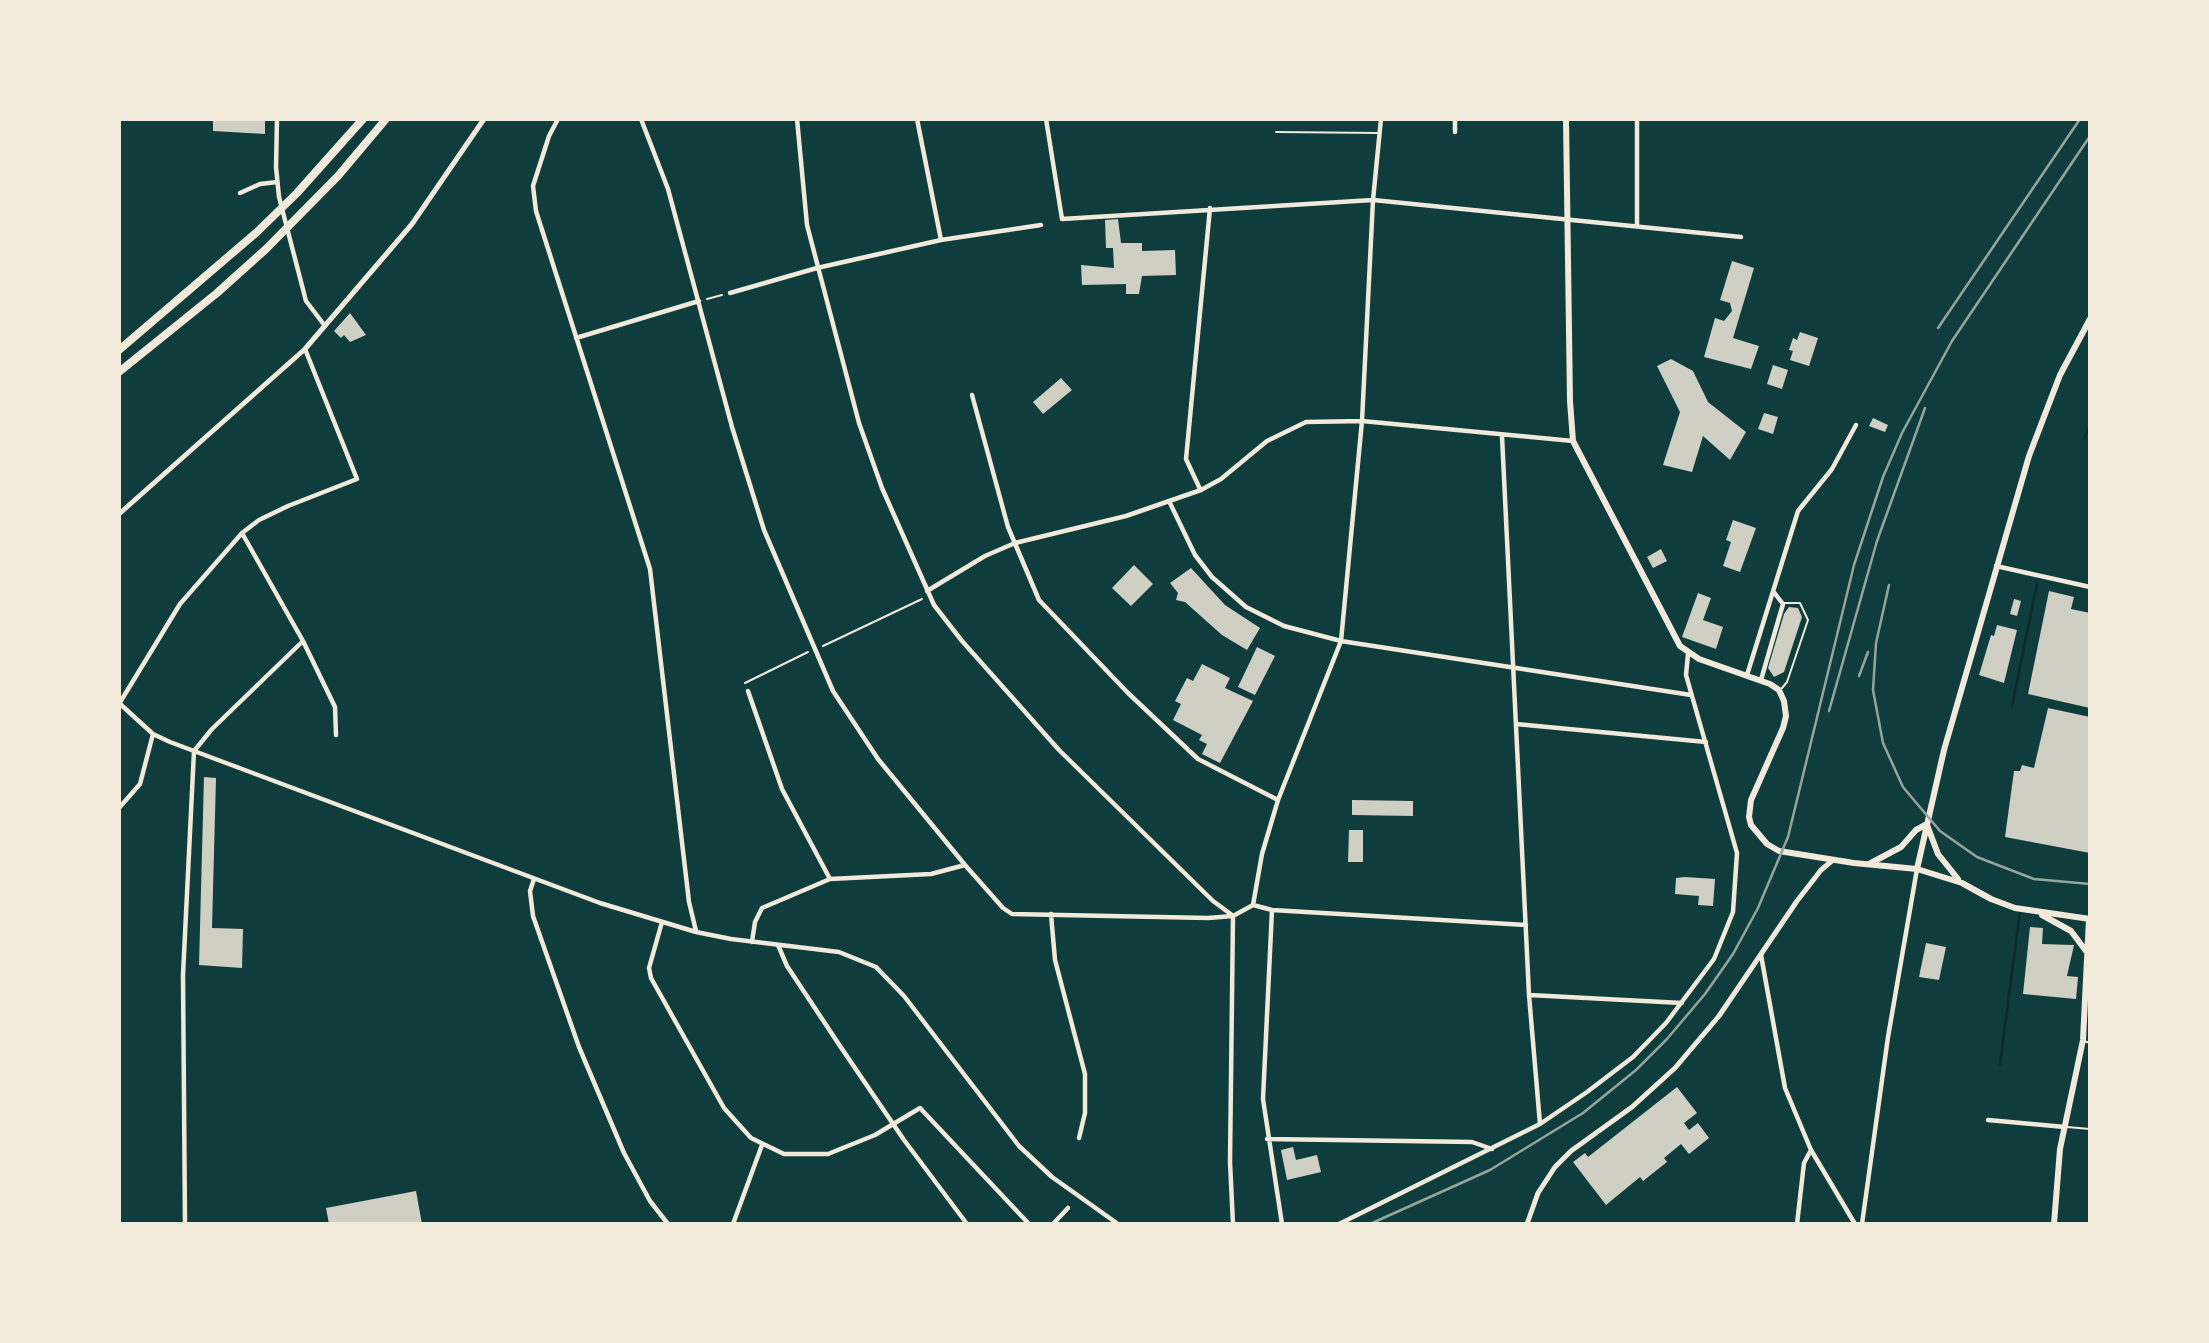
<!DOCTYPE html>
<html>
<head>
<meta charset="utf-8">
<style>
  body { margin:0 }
  #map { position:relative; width:2209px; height:1343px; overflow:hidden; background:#0f3d3e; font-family:Karla,sans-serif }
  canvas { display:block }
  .frame { position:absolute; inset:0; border:121px solid #f1e9da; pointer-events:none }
</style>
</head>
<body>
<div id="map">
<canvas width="2209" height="1343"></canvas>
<div class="frame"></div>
</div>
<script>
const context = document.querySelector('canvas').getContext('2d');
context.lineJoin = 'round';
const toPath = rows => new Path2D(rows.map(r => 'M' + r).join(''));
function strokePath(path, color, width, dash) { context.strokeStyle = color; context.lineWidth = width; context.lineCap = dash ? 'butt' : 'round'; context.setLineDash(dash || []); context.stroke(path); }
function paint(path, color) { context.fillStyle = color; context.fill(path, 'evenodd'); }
const stream = toPath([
  [2084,439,2090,425],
  [2012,706,2037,584],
  [2000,1065,2020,911]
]);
const building = toPath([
  [213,119,265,119,265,134,213,131],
  [1118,219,1121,243,1142,243,1142,251,1175,250,1176,275,1142,276,1139,294,1126,294,1126,284,1082,285,1081,265,1114,268,1113,248,1106,248,1105,220],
  [1732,261,1754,268,1733,338,1759,346,1751,369,1704,357,1715,318,1724,321,1732,311,1730,303,1720,300],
  [350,313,366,335,350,342,344,335,341,338,334,331],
  [1800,332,1818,338,1809,366,1790,360,1793,351,1789,350,1793,338,1797,340],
  [1671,359,1693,371,1708,402,1746,432,1730,460,1703,436,1692,472,1663,465,1680,412,1657,366],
  [1773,365,1788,370,1782,389,1767,384],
  [1061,378,1072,390,1043,414,1033,402],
  [1764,413,1778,417,1773,434,1758,429],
  [1873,418,1888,425,1885,432,1869,426],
  [1733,520,1756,528,1740,572,1723,566,1731,542,1726,540],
  [1661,549,1667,561,1653,568,1647,557],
  [1134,565,1153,584,1131,606,1112,588],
  [1191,568,1225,605,1260,628,1247,650,1222,635,1185,602,1176,600,1178,593,1170,583],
  [2049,591,2074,597,2071,609,2090,613,2090,708,2028,694],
  [1698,593,1711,598,1703,620,1723,627,1716,649,1682,637],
  [2014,599,2021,601,2017,616,2010,614],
  [1789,607,1798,608,1802,617,1784,672,1774,677,1768,668,1784,614],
  [1997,625,2017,630,2004,683,1979,675,1991,635,1994,636],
  [1257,647,1275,656,1255,695,1238,687],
  [1202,664,1230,678,1225,688,1253,701,1220,763,1202,754,1207,744,1199,740,1202,735,1173,720,1181,704,1175,701,1187,678,1193,681],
  [2048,708,2090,717,2090,853,2005,837,2014,771,2020,771,2022,765,2034,768],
  [204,777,216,778,212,928,243,929,242,968,199,965],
  [1352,800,1413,801,1413,816,1352,815],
  [1349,830,1363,830,1363,862,1348,862],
  [1685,877,1715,879,1713,906,1698,905,1699,896,1675,894,1676,878],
  [2030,927,2043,928,2042,944,2074,945,2067,976,2078,977,2076,999,2023,994],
  [1926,943,1946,947,1939,980,1919,977],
  [1677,1087,1697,1113,1684,1123,1689,1130,1698,1123,1709,1138,1689,1154,1681,1144,1664,1158,1667,1162,1643,1181,1640,1177,1606,1205,1573,1162,1585,1153,1588,1157],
  [1293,1147,1296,1160,1317,1155,1321,1172,1287,1180,1281,1150],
  [416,1191,422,1224,329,1224,326,1208]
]);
const path = toPath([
  [707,299,722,295],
  [823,646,922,599],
  [745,683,808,652]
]);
const service = toPath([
  [1276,132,1379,133],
  [1782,688,1787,682,1808,620,1800,603,1784,603],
  [2084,1041,2090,1043],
  [2067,1127,2090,1129]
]);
const minor = toPath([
  [277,119,276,167,279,197,306,301,325,326],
  [558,119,549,136,533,186,536,211,650,569,689,902,696,931],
  [641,119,668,189,732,427,764,530,833,691,878,759,965,865,1003,908,1012,914,1208,918,1233,916,1253,905],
  [797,119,807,225,859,423,882,488,934,605,962,641,1059,750,1213,901,1232,915],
  [1046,119,1062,219,1373,200,1741,237],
  [1455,119,1455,132],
  [240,193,260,184,277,182],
  [1637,225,1637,119],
  [941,240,1041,225],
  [730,293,817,268,941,240,917,119],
  [576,338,699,301],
  [972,395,1008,527,1039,600,1128,693,1198,759,1278,800],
  [1502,436,1529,995,1540,1124],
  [1200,489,1186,459,1210,208],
  [1169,501,1195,555,1212,577,1246,607,1284,626,1341,641,1691,695],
  [242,533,303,641,335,707,336,735],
  [1996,566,2090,587],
  [927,591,985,556,1015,543,1126,516,1201,490,1221,479,1267,441,1306,422,1362,421,1573,441],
  [1747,675,1798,511,1832,469,1856,425],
  [1761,680,1783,604,1773,591],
  [748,691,782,789,830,879],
  [119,703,153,734,170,742,600,903,696,932,731,939,839,952,876,967,904,996,1019,1146,1052,1177,1118,1224],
  [119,704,180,604,242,533,259,520,288,506,357,479,305,349],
  [1516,724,1706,742],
  [194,751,212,729,303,641],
  [119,808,140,784,153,734],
  [534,879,530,891,533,916,579,1047,624,1153,650,1201,668,1224],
  [1253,905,1262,854,1278,800,1341,641,1362,421,1373,200,1381,119],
  [1253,905,1272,910,1526,925],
  [1272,910,1263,1099,1282,1224],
  [1051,914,1055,960,1085,1074,1085,1113,1079,1138],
  [662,922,649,968,651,978,724,1108,751,1138,784,1154,828,1154,875,1135,920,1108,1029,1224],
  [752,942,755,922,762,908,830,879,931,874,965,865],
  [778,945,787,966,840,1046,904,1140,967,1224],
  [1761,955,1785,1088,1811,1150,1855,1224],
  [1529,995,1682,1003],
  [1988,1120,2065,1127],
  [1267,1139,1472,1142,1492,1149],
  [185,1224,183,975,194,751],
  [733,1224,762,1145],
  [1053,1224,1068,1208],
  [1233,1224,1230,1162,1233,916],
  [1339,1224,1540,1124,1587,1092,1633,1057,1666,1023,1714,959,1733,912,1737,853,1686,675,1688,654],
  [1797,1224,1804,1163,1811,1150],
  [1862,1224,1888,1037,1917,869]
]);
const tertiary = toPath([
  [119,514,305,349,412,224,484,119],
  [1527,1224,1538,1193,1555,1167,1571,1151,1632,1107,1675,1068,1719,1016,1797,901,1821,870,1833,860]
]);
const secondary = toPath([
  [1566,119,1570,401,1573,441,1680,646,1699,659,1770,684,1779,690,1784,701,1786,716,1783,728,1751,800,1749,817,1751,825,1767,844,1779,851,1854,863,1917,869,1962,883,1991,899,2015,908,2090,919],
  [1927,825,1938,854,1958,879],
  [1869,864,1901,847,1916,830,1927,824],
  [1917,869,1944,750,2029,456,2060,375,2090,319],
  [2042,915,2071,931,2086,951],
  [2054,1224,2060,1149,2083,1040,2089,919]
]);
const motorway = toPath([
  [119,350,257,232,297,193,363,119],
  [119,372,217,293,266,249,338,176,386,119]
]);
const rail = toPath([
  [1938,328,2080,119],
  [1889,585,1876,643,1873,690,1883,743,1903,787,1940,831,1977,857,2034,879,2090,884],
  [1859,676,1868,652],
  [1829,711,1877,541,1925,408],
  [1370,1224,1490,1170,1583,1113,1636,1070,1667,1039,1705,994,1733,954,1758,908,1788,837,1854,565,1883,477,1902,433,1952,341,2090,136]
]);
strokePath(stream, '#0a2a2b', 2.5);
paint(building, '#cfcfc3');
strokePath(path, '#f1e9da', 2);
strokePath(service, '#f1e9da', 2);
strokePath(minor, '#f1e9da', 4.5);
strokePath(tertiary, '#f1e9da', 5);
strokePath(secondary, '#f1e9da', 6);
strokePath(motorway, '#f1e9da', 8);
strokePath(rail, '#97a49c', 2.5);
</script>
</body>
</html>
